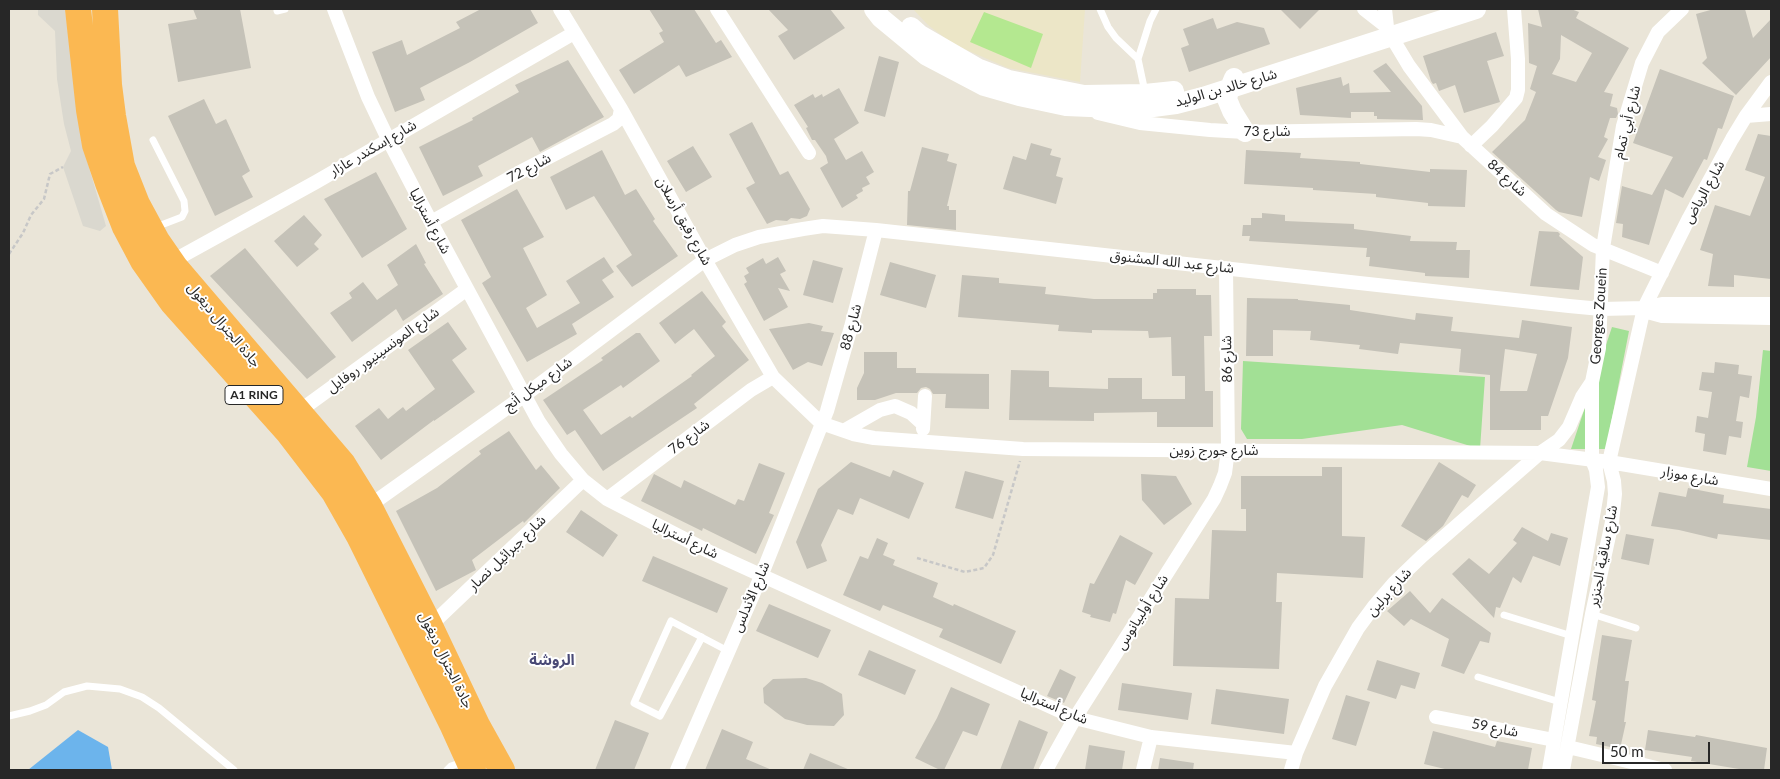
<!DOCTYPE html>
<html>
<head>
<meta charset="utf-8">
<style>
  body { margin:0 }
  #map { position:relative; width:1780px; height:779px; overflow:hidden; background:#eae5d8; font-family:Lato,sans-serif }
  canvas { display:block }
  .frame { position:absolute; inset:0; border:10px solid #272727; pointer-events:none }
  .scale { position:absolute; left:1602px; top:742px; width:108px; height:22px; box-sizing:border-box; border:2px solid #272727; border-top:0; padding-left:6px; font-size:15px; line-height:18px; white-space:nowrap; color:#272727; -webkit-text-stroke:4px #fff; paint-order:stroke }
</style>
</head>
<body>
<div id="map">
<canvas width="1780" height="779"></canvas>
<div class="frame"></div>
<div class="scale">50 m</div>
</div>
<script>
const context = document.querySelector('canvas').getContext('2d');
context.lineJoin = 'round';
function paint(path, color) { context.fillStyle = color; context.fill(path, 'evenodd'); }
const toPath = rows => new Path2D(rows.map(r => 'M' + r).join(''));
function strokePath(path, color, width, dash) { context.strokeStyle = color; context.lineWidth = width; context.lineCap = dash ? 'butt' : 'round'; context.setLineDash(dash || []); context.stroke(path); }
function write(font, color, halo, rows, align = 'center') {
  context.font = font + ' Lato,"Noto Sans Arabic",sans-serif'; context.lineWidth = 4; context.setLineDash([]); context.textBaseline = 'middle'; context.strokeStyle = halo; context.fillStyle = color; for (const [text, x, y, turn = 0] of rows) {
    context.save(); context.translate(x, y); context.rotate((+turn || 0) * Math.PI / 180); context.textAlign = isNaN(turn) ? turn : align; if (halo) context.strokeText(text, 0, 0); context.fillText(text, 0, 0); context.restore();
  }
}
const education = toPath([
  [913,9,1085,9,1080,82,1008,68,953,44,928,25]
]);
const green = toPath([
  [1612,327,1629,331,1606,449,1571,449],
  [1763,350,1771,351,1771,471,1747,467,1756,417],
  [1243,361,1485,377,1480,449,1402,425,1302,439,1247,439,1241,429]
]);
const pitch = toPath([
  [984,12,1043,34,1031,68,970,42]
]);
const plaza = toPath([
  [38,9,65,9,82,143,106,226,100,231,83,226,63,167,71,151,64,124,57,79,55,31,38,15]
]);
const water = toPath([
  [78,730,108,747,112,770,28,770]
]);
const building = toPath([
  [193,9,240,9,251,68,178,82,168,24,197,19],
  [481,9,530,9,538,23,470,62,420,88,425,100,395,112,372,52,402,40,407,55,460,28,456,22],
  [649,9,694,9,716,43,721,40,732,57,686,77,679,65,634,94,619,70,664,42,659,33,663,31],
  [768,9,830,9,845,28,794,60,778,36,788,30],
  [1280,9,1320,9,1300,29],
  [1538,9,1571,9,1579,12,1576,18,1629,48,1604,92,1613,94,1610,106,1617,108,1618,114,1616,118,1610,118,1604,137,1608,139,1598,157,1606,160,1599,181,1590,177,1582,217,1559,212,1556,210,1492,152,1525,120,1536,92,1530,89,1537,66,1529,63,1528,23,1542,27],
  [1561,35,1592,53,1576,82,1552,74,1560,59],
  [1714,9,1745,9,1753,38,1771,19,1771,57,1736,95,1702,63,1707,58,1696,14],
  [1213,18,1217,29,1237,22,1264,28,1270,44,1189,72,1181,48,1189,45,1183,29],
  [1496,32,1504,56,1487,61,1500,102,1464,113,1455,85,1439,91,1436,83,1433,84,1431,81,1423,56],
  [879,56,899,62,885,117,864,111],
  [568,60,604,117,540,152,532,137,478,166,483,176,443,196,419,147,473,120,472,118,519,92,515,85],
  [1386,63,1422,106,1423,120,1377,119,1377,116,1374,116,1374,112,1351,112,1351,118,1300,115,1296,88,1341,77,1343,86,1349,83,1350,93,1391,92,1373,71],
  [1660,69,1734,96,1722,129,1718,128,1707,160,1704,159,1683,198,1665,189,1649,245,1622,237,1623,224,1616,223,1622,186,1652,195,1673,157,1633,143],
  [839,88,859,123,834,139,846,160,862,151,874,172,866,177,870,184,862,188,863,191,856,195,858,198,842,208,820,168,828,163,826,156,815,140,812,140,806,128,808,127,794,105,813,94,815,98,822,94,823,97],
  [204,99,216,124,226,119,250,171,242,176,253,197,215,216,168,116],
  [752,122,780,175,788,171,810,209,807,216,800,219,791,218,787,221,776,220,767,224,746,188,755,183,729,134],
  [1758,134,1771,136,1771,279,1734,275,1734,287,1708,286,1713,254,1700,250,1715,205,1750,216,1765,177,1745,170],
  [1031,143,1052,149,1050,155,1061,158,1056,176,1063,178,1056,204,1003,189,1013,156,1026,160],
  [693,146,712,177,686,192,667,161],
  [922,147,949,154,947,161,957,164,947,206,949,206,949,210,956,210,956,230,907,225,908,191,910,191],
  [602,150,625,195,636,189,655,219,653,221,678,256,640,282,632,287,616,266,632,255,594,196,566,210,550,177],
  [1246,150,1301,153,1300,158,1360,162,1360,164,1430,172,1430,169,1467,170,1465,207,1428,206,1428,203,1376,197,1376,194,1313,190,1313,188,1244,184],
  [376,172,407,229,362,258,324,199],
  [517,189,544,237,523,248,547,295,526,308,537,328,580,303,566,281,604,257,614,272,602,280,614,297,572,324,577,334,527,362,482,283,491,277,461,220],
  [1262,213,1285,215,1285,221,1354,224,1354,229,1411,236,1410,241,1457,242,1456,250,1470,250,1469,278,1425,276,1425,273,1369,266,1370,257,1366,257,1367,248,1249,241,1250,236,1242,236,1243,225,1251,225,1251,218,1262,218],
  [304,215,322,235,314,244,319,249,297,267,274,241],
  [1539,231,1558,232,1560,234,1559,236,1583,257,1579,290,1530,286],
  [416,244,426,263,424,264,443,294,403,321,396,309,352,342,330,313,352,298,349,293,363,282,377,300,398,285,387,265],
  [245,248,336,357,307,379,210,276],
  [778,257,786,271,780,274,790,291,778,288,788,307,764,321,744,284,747,282,744,276,749,273,746,268,763,258,766,264],
  [813,260,843,268,833,303,803,295],
  [890,262,936,275,926,308,880,295],
  [962,275,999,278,999,283,1046,287,1045,294,1094,299,1153,299,1153,293,1157,293,1157,289,1196,289,1196,295,1211,295,1212,336,1204,336,1205,391,1213,391,1213,427,1157,427,1157,412,1094,413,1094,421,1009,420,1011,370,1049,371,1049,387,1108,389,1108,378,1142,378,1142,399,1185,399,1185,376,1172,376,1171,337,1149,338,1148,331,1092,330,1092,333,1058,331,1059,325,958,317],
  [702,291,726,322,722,326,749,360,694,404,697,408,603,471,575,430,567,435,543,400,603,360,601,358,636,333,640,333,660,361,623,388,621,385,583,410,601,435,630,416,632,418,692,376,691,375,715,356,694,329,675,344,659,323],
  [1247,298,1298,299,1298,300,1350,305,1350,310,1415,320,1416,313,1453,317,1451,331,1519,338,1522,320,1572,327,1568,358,1548,416,1541,416,1541,430,1490,430,1490,375,1459,372,1461,349,1400,343,1398,354,1359,349,1360,345,1310,340,1311,331,1273,330,1273,356,1246,356],
  [1505,349,1537,354,1527,391,1500,391],
  [448,322,467,349,452,360,475,392,434,421,434,420,381,460,355,426,379,408,388,419,403,407,406,411,435,389,408,350],
  [809,323,823,326,821,331,834,333,822,366,808,362,793,370,769,329],
  [864,352,897,352,897,368,916,368,916,373,989,374,989,409,945,408,946,394,933,394,930,389,926,387,921,388,917,393,896,393,875,400,857,400,857,388,864,373],
  [1715,362,1739,365,1738,374,1752,376,1749,398,1740,396,1736,421,1743,422,1741,438,1729,436,1726,455,1703,451,1705,434,1695,432,1697,416,1708,418,1712,392,1699,390,1702,372,1714,373],
  [509,431,536,470,541,465,560,488,524,523,523,521,472,560,476,570,436,591,396,511,437,488,481,454,479,451],
  [851,462,890,477,893,470,924,483,909,519,860,498,853,515,838,509,821,545,827,561,807,569,796,542,818,489],
  [1439,462,1476,485,1468,498,1462,495,1443,526,1426,541,1401,526],
  [759,463,785,473,769,513,774,515,756,554,703,528,702,531,641,501,654,474,681,488,684,480,735,505,738,499,744,501],
  [1322,467,1342,467,1342,536,1365,537,1363,578,1277,573,1276,602,1282,602,1279,669,1173,666,1175,598,1209,599,1212,530,1246,531,1246,509,1241,509,1241,476,1322,476],
  [965,471,1004,481,993,519,955,508],
  [1141,474,1176,476,1192,504,1164,525,1142,500],
  [1688,488,1724,495,1723,503,1771,509,1771,540,1718,534,1717,539,1679,530,1651,526,1659,492,1686,497],
  [581,510,618,535,603,557,566,532],
  [1522,527,1548,541,1551,533,1568,538,1560,566,1533,556,1521,583,1513,577,1500,608,1496,607,1494,618,1452,574,1469,558,1489,574,1517,543,1513,540],
  [1626,534,1654,539,1649,565,1621,559],
  [1120,535,1153,553,1135,585,1126,580,1116,614,1113,613,1110,622,1090,617,1091,615,1082,612,1090,583,1094,584],
  [877,538,888,543,883,555,895,560,893,565,938,583,933,597,953,606,954,604,1016,631,1001,664,939,637,943,629,883,605,880,611,843,595,860,556,868,559],
  [653,556,728,588,717,613,642,581],
  [1410,591,1430,613,1442,598,1491,633,1489,643,1480,641,1464,674,1441,666,1449,639,1411,619,1404,626,1387,611],
  [769,604,831,630,818,658,756,631],
  [1602,635,1632,640,1625,681,1629,681,1624,722,1626,722,1620,749,1596,744,1597,737,1589,736,1596,701,1592,700],
  [869,650,916,670,905,695,858,675],
  [1377,660,1420,673,1415,689,1401,685,1396,699,1367,690],
  [1060,669,1076,677,1064,703,1047,696],
  [806,678,822,683,842,694,844,715,834,726,807,725,785,719,764,703,763,688,773,679],
  [1122,683,1192,693,1188,720,1118,710],
  [951,687,990,704,977,736,963,731,944,770,940,770,915,758,937,718],
  [1216,689,1289,699,1284,734,1211,724],
  [1346,695,1370,702,1356,746,1332,739],
  [615,720,649,733,634,770,595,770],
  [1019,720,1048,732,1033,770,1000,770],
  [722,729,753,742,746,759,772,770,705,770],
  [1648,730,1695,737,1696,735,1767,748,1764,770,1739,770,1739,769,1691,761,1692,757,1645,750],
  [1433,731,1495,747,1497,741,1532,748,1528,770,1449,770,1424,764],
  [1089,745,1125,751,1122,770,1085,770],
  [810,753,850,770,803,770],
  [1160,758,1194,763,1193,770,1158,770]
]);
const path = toPath([
  [9,254,23,233,31,215,44,199,50,174,63,167],
  [917,558,965,572,984,568,993,555,1020,461]
]);
const lane = toPath([
  [1100,9,1108,27,1116,38,1138,59],
  [277,11,285,9],
  [1145,92,1138,59,1150,21,1156,9],
  [153,140,184,201,185,211,182,217,156,227],
  [1592,614,1636,628],
  [1504,615,1572,636],
  [702,637,660,716,634,703,671,621,728,651],
  [1478,677,1560,702],
  [9,716,30,711,46,705,64,692,87,686,120,689,142,697,159,708,234,770],
  [447,770,451,766,463,762]
]);
const street = toPath([
  [334,9,368,97,388,139,431,222,539,422,561,454,583,480,607,499,708,551,1075,718,1151,737,1296,753],
  [560,9,621,109,705,260,773,377,821,423,853,434,874,438,1023,449,1540,453,1609,462,1771,489],
  [717,9,809,153],
  [1364,9,1387,27],
  [1385,9,1387,27],
  [1391,36,1409,66,1462,137,1546,214,1593,245,1662,273],
  [1098,113,1140,123,1210,130,1245,132,1416,129,1431,130,1462,137],
  [1746,116,1771,114],
  [1471,146,1492,126,1516,98,1518,90,1518,59,1514,9],
  [431,222,520,172,613,124,619,119,621,109],
  [171,262,316,182,574,33],
  [1644,308,1651,313,1662,316,1771,318],
  [298,412,467,289],
  [923,429,925,396],
  [845,430,880,410,895,406,911,413,923,424],
  [607,499,751,390,773,377],
  [369,506,525,395,705,260,735,245,759,237,803,229,823,226,876,230,1569,306,1601,309,1644,308,1662,304,1771,304],
  [430,626,583,480],
  [1436,717,1554,740],
  [1568,747,1665,770],
  [677,770,762,574,827,411,851,327,876,230],
  [1046,770,1075,718,1214,499,1220,486,1225,473,1228,450,1226,268],
  [1143,770,1151,737],
  [1291,770,1296,753,1325,686,1358,628,1375,605,1394,583,1422,556,1540,453,1559,440,1569,427,1582,397,1592,382,1599,348,1603,248,1623,126,1642,63,1658,32,1682,9],
  [1549,770,1598,487,1596,470,1592,460,1592,382],
  [1563,770,1592,614,1612,522,1615,494,1614,481,1609,462,1644,308,1689,218,1732,139,1746,116,1771,82]
]);
const secondary = toPath([
  [874,9,881,18,927,56,984,86,1019,96,1066,106,1138,109,1176,104,1203,97,1476,9],
  [911,27,920,35,977,68,1009,80,1084,95,1145,94,1174,91],
  [1234,78,1229,90,1227,99,1232,111,1245,132]
]);
const highway = toPath([
  [78,9,89,110,95,145,108,183,125,227,143,261,172,302,288,432,334,492,359,536,453,726,473,770],
  [105,9,109,85,113,116,122,166,137,204,157,241,175,267,343,464,369,506,430,626,477,725,502,770]
]);
const shields = [
  [254,395,58]
];
const shieldNames = [
  ["A1 RING",254,395]
];
const streetNames = [
  ["شارع خالد بن الوليد",1226,88,-16],
  ["شارع أبي تمام",1627,122,-76],
  ["شارع 73",1267,131],
  ["شارع إسكندر عازار",373,148,-30],
  ["شارع 72",529,168,-28],
  ["شارع 84",1507,178,42],
  ["شارع الرياض",1704,192,-61],
  ["شارع أستراليا",430,221,62],
  ["شارع رفيق أرسلان",684,221,61],
  ["شارع عبد الله المشنوق",1172,262,6],
  ["Georges Zouein",1599,316,-86],
  ["جادة الجنرال ديغول",224,325,50],
  ["شارع 88",851,327,-75],
  ["شارع المونسينيور روفايل",383,350,-36],
  ["شارع 86",1227,359,-91],
  ["شارع ميكل أنج",538,384,-36],
  ["شارع 76",689,437,-37],
  ["شارع جورج زوين",1214,450],
  ["شارع موزار",1690,476,10],
  ["شارع أستراليا",685,539,26],
  ["شارع جبرائيل نصار",507,553,-44],
  ["شارع ساقية الجنزير",1603,556,-79],
  ["شارع برلين",1389,592,-48],
  ["شارع الأندلس",751,597,-67],
  ["شارع أولبيانوس",1142,612,-58],
  ["جادة الجنرال ديغول",446,660,64],
  ["شارع أستراليا",1054,706,23],
  ["شارع 59",1495,728,11]
];
const neighbourhoodNames = [
  ["الروشة",552,660]
];
paint(education, '#ece6c7');
paint(green, '#a2e095');
paint(pitch, '#b4e890');
paint(plaza, '#dad8cf');
paint(water, '#6cb4ec');
paint(building, '#c5c2b8');
strokePath(path, '#c7c7c7', 2.5, [4, 2.5]);
strokePath(lane, '#fff', 7);
strokePath(street, '#fff', 14);
strokePath(secondary, '#fff', 20);
strokePath(highway, '#fbb852', 26);
for (const [x, y, w] of shields) { const box = new Path2D(); box.roundRect(x - w / 2, y - 9.5, w, 19, 4); context.fillStyle = '#fff'; context.fill(box); strokePath(box, '#272727', 1); }
write('bold 12px', '#272727', null, shieldNames);
write('14px', '#272727', '#fff', streetNames);
write('bold 15px', '#494976', '#fff', neighbourhoodNames);
</script>
</body>
</html>
